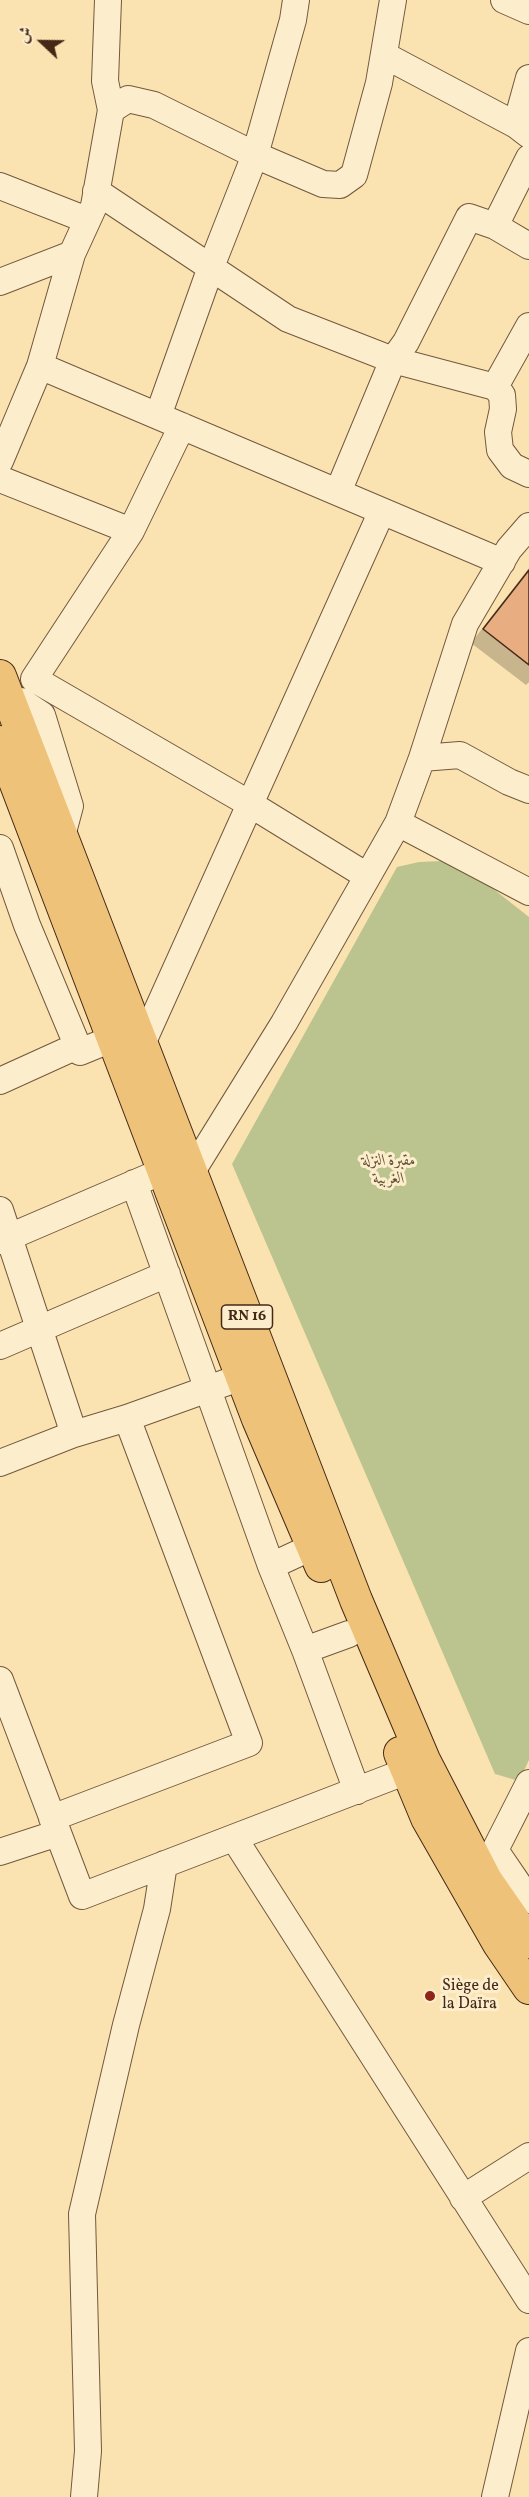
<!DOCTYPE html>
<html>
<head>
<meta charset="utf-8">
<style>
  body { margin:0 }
  #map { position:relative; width:529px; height:2497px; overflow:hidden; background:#fbe3b1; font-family:Vollkorn,Amiri,serif }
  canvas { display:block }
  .north { position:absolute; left:12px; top:12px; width:60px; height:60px; -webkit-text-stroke:4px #fcedcc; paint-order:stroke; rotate:292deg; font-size:16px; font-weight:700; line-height:24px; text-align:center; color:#452917 }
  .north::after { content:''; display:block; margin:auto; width:21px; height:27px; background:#452917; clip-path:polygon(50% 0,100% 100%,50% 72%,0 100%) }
</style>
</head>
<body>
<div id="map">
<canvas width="529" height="2497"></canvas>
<div class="north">ش</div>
</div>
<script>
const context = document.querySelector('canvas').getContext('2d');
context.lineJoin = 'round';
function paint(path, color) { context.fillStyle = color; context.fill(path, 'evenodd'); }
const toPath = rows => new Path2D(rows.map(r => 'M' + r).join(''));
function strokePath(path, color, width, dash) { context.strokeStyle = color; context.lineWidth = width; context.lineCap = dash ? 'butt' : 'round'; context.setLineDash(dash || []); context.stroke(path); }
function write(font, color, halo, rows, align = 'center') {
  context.font = font + ' Vollkorn,Amiri,serif'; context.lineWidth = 6; context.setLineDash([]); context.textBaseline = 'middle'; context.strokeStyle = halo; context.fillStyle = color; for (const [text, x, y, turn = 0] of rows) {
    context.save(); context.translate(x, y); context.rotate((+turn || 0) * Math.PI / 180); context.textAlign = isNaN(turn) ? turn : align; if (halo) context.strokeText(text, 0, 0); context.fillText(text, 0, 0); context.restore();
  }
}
const green = toPath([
  [442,861,487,884,529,917,529,1760,519,1781,495,1774,232,1164,397,867,419,862]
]);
const shadow = toPath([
  [529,568,529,682,526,685,471,643]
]);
const building = toPath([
  [529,570,529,665,483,629,529,570]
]);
const minor = toPath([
  [108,0,105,81,111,110],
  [504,0,529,11],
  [384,55,516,125,529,135],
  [516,125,529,78],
  [0,186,87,220],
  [96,191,288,319,393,360,495,387,502,395,503,409,498,432,500,450,512,466,529,474],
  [495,226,529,158],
  [0,282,72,254,94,206,111,110,128,99,154,105,255,155,323,184,340,185,354,175,379,83,393,0],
  [40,366,502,562],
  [495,387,529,326],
  [158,416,211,267,255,155,293,20,296,0],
  [182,426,131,531,34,679,250,804,367,876],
  [0,461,40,366,72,254],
  [0,479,131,531],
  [338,492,393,360,406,342,469,217,495,226,529,246],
  [9,701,21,701,42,715,70,806,62,836],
  [422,758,460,755,509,782,529,790],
  [398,823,529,892],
  [0,848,27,925,80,1052,114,1038],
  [142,1044,382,511],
  [0,1081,77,1046],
  [191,1173,284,1023,398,823,422,758,465,624,509,549,529,526],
  [134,1183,271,1566,305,1650,357,1791],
  [0,1210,74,1434],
  [0,1241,149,1177],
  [0,1346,167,1274],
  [0,1463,74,1434,127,1418,261,1370],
  [271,1566,312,1547],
  [305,1650,349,1634],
  [0,1680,82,1896,407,1771],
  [52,1818,249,1743,127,1418],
  [234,1838,529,2300],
  [495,1850,529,1900],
  [0,1852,58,1833],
  [486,1880,495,1850,529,1783],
  [463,2198,529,2156],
  [84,2497,88,2451,82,2214,126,2025,157,1909,164,1864],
  [495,2497,529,2351]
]);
const major = toPath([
  [0,676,356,1600,424,1760,486,1880,529,1942],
  [0,742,258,1419,321,1566],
  [400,1753,427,1818,499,1944,529,1988]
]);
const markers = [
  [430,1996,6,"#8f2418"]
];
const shields = [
  [247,1317,51]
];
const shieldNames = [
  ["RN 16",247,1317]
];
const parkNames = [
  ["مقبرة النزلة",389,1162],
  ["الغربية",389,1180]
];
const poiNames = [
  ["Siège de",442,1987],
  ["la Daïra",442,2005]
];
paint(green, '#bbc48e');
paint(shadow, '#0003');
paint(building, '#e9ad82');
strokePath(building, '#452917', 1.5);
strokePath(minor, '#72583e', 28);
strokePath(major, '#452917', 34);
strokePath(minor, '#fcedcc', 26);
strokePath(major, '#eec278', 32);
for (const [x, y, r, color] of markers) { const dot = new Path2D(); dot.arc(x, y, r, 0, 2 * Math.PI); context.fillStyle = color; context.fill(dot); strokePath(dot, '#fcedcc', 2); }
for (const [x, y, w] of shields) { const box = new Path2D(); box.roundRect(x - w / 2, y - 12, w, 24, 4.5); context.fillStyle = '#fcedcc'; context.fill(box); strokePath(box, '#452917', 1.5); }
write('bold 15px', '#452917', null, shieldNames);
write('italic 16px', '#625035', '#fcedcc', parkNames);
write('16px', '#452917', '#fcedcc', poiNames, 'left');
</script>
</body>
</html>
